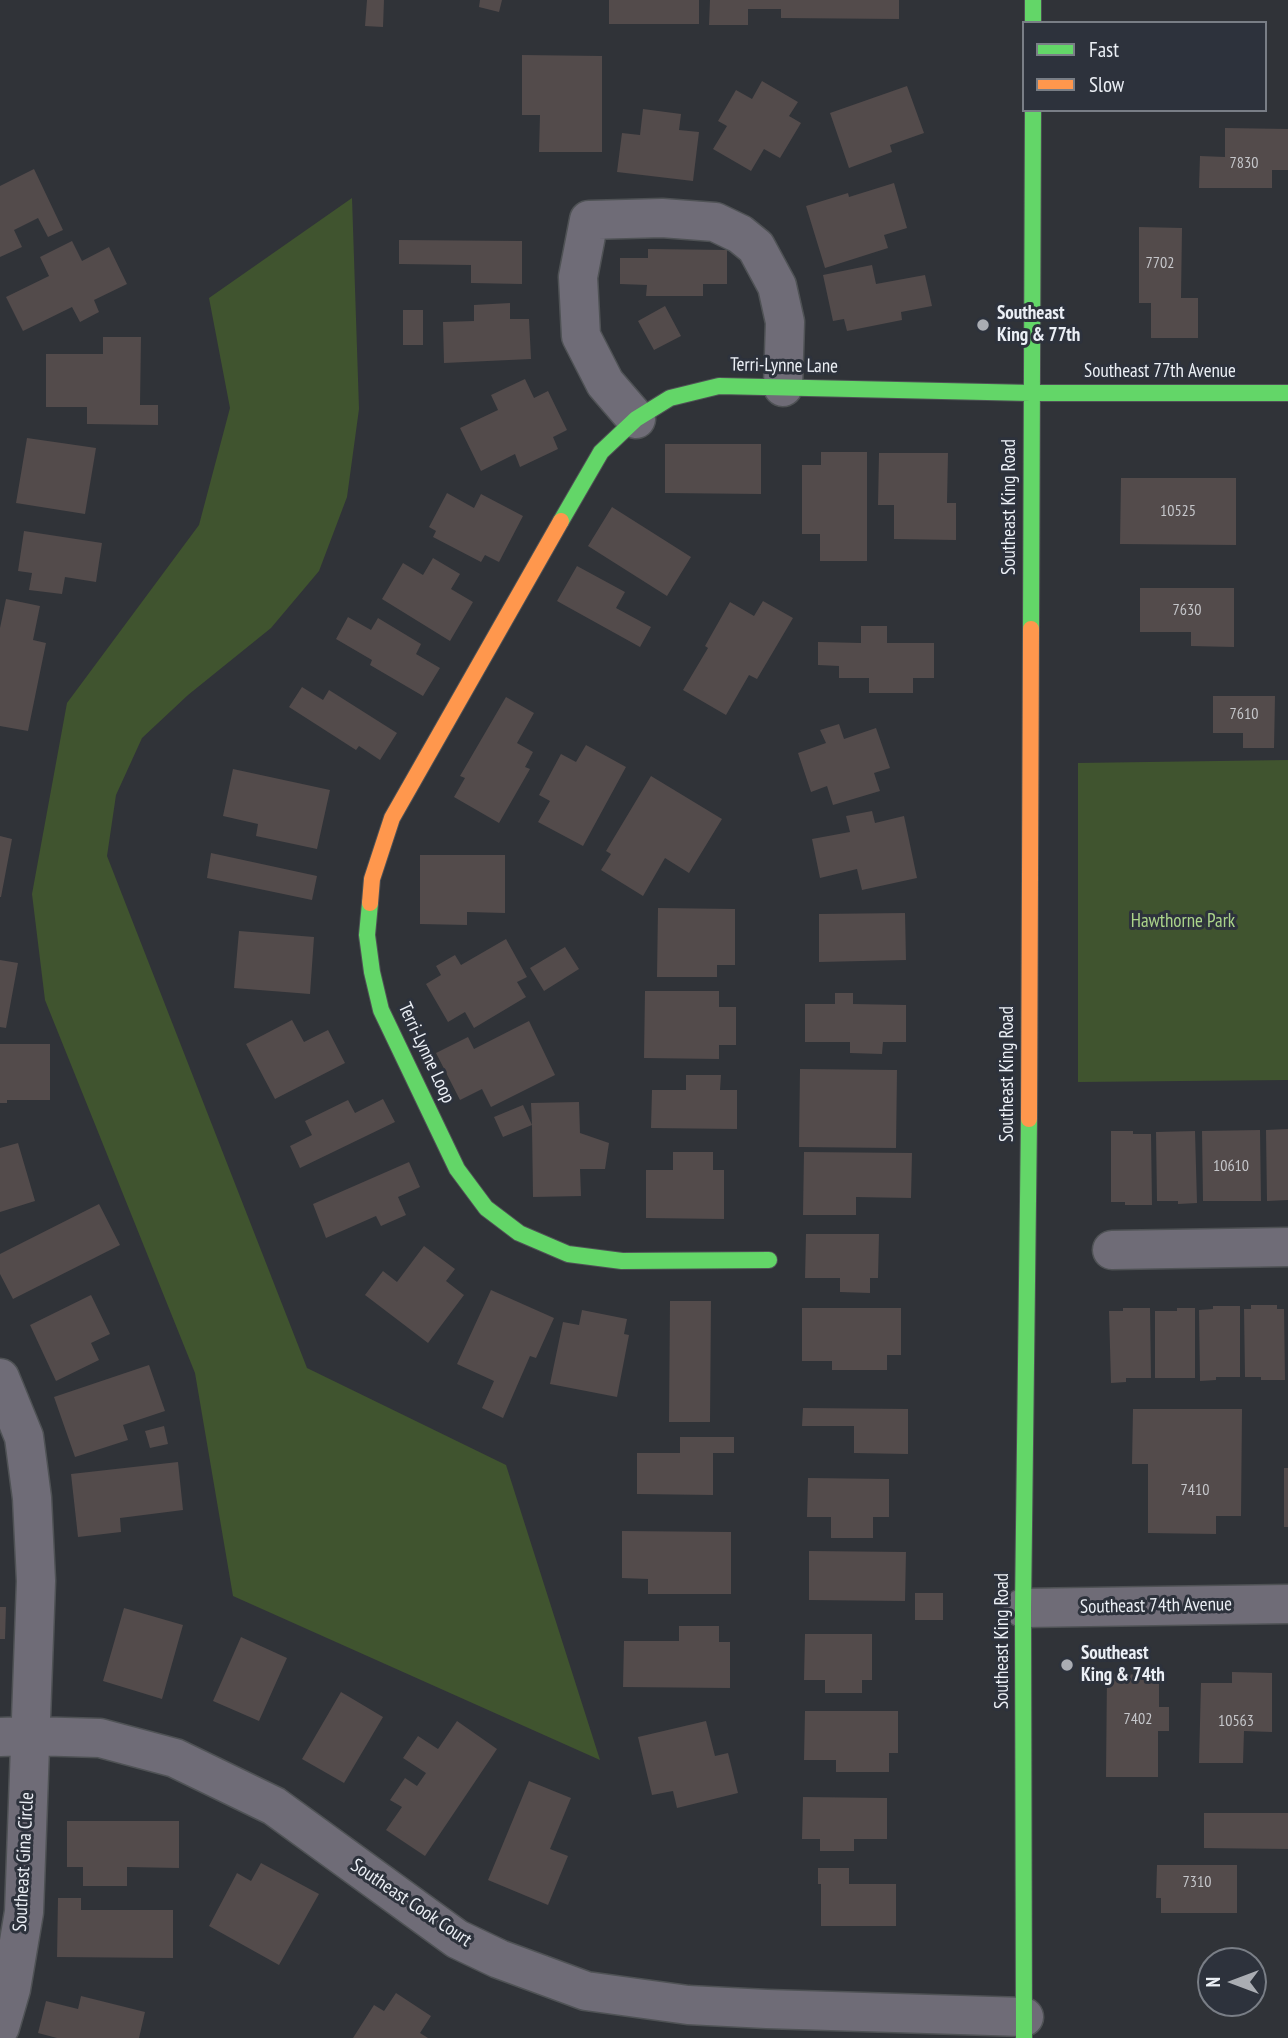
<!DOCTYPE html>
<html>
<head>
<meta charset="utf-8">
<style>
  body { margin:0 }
  #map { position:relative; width:1288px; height:2038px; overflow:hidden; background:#303338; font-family:"PT Sans Narrow",sans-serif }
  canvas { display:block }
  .legend { position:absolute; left:1022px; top:21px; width:245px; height:91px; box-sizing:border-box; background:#2d323c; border:2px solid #797e86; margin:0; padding:9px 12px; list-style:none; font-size:21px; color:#ebeff5 }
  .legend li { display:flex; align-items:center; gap:14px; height:35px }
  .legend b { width:35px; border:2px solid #797e86 }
  .north { position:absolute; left:1197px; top:1947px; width:70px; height:70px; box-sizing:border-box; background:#2d323c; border:2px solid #797e86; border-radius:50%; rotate:270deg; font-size:19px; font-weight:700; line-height:28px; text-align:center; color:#ebeff5 }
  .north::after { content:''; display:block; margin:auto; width:24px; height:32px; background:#aaadb3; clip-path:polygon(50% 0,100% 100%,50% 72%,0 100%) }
</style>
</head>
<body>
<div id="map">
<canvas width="1288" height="2038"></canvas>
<ul class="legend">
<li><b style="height:9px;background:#63d668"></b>Fast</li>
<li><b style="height:9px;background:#ff974d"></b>Slow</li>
</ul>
<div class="north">N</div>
</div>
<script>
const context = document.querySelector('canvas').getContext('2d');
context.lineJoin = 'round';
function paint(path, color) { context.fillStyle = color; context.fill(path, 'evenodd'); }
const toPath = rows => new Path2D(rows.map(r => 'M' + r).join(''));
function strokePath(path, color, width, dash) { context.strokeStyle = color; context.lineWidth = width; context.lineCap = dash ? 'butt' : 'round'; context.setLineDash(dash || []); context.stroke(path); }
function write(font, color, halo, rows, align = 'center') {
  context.font = font + ' "PT Sans Narrow",sans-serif'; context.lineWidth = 6; context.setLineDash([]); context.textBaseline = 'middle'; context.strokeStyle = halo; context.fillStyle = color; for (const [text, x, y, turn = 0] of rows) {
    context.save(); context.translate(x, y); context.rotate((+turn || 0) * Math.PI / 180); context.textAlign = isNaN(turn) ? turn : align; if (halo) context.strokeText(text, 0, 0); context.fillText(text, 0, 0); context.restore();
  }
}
const green = toPath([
  [352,198,359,409,347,497,319,571,271,628,188,695,142,738,116,795,107,856,307,1368,506,1465,600,1760,233,1596,195,1373,45,1000,32,894,67,703,199,525,230,408,209,298],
  [1288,760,1288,1080,1078,1082,1078,763]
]);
const building = toPath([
  [367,0,384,0,383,27,365,26],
  [480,0,502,0,499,12,479,7],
  [609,0,699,0,699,24,609,24],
  [710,0,899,0,899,19,781,18,781,9,748,9,748,25,709,25],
  [522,55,602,56,602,152,539,152,540,115,522,115],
  [762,81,798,102,789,116,801,123,780,158,764,149,751,171,713,149,727,126,718,121,736,90,752,99],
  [907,86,924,133,890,145,892,152,849,168,830,113],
  [643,109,681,114,679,130,699,132,693,181,617,172,622,133,640,135],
  [1225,128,1288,129,1288,170,1272,170,1272,188,1199,188,1200,156,1225,157],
  [34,169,63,230,48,237,38,218,14,230,22,247,0,257,0,186],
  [894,183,907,228,884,235,888,248,825,268,806,206,848,193,849,197],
  [1139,227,1182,228,1181,298,1198,298,1198,338,1151,338,1151,303,1139,303],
  [399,240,522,241,522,284,471,283,471,265,399,264],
  [72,241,82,261,109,247,127,284,94,300,99,312,80,322,72,307,23,331,6,297,49,276,40,257],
  [648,249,727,250,727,284,703,284,703,296,646,296,647,285,620,284,620,258,648,258],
  [872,265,876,284,925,275,932,306,901,312,902,320,847,331,844,319,833,321,823,275],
  [510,303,510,319,529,319,531,359,444,363,443,322,474,321,474,305],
  [665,306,681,336,654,350,638,321],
  [403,310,423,310,423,345,403,345],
  [103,337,141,337,140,405,158,405,158,425,87,424,87,407,46,407,46,354,103,354],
  [525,379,534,398,548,391,567,430,553,437,558,449,520,467,515,454,481,471,460,428,498,410,491,395],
  [27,438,96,448,85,514,16,503],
  [665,444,761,444,761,494,665,493],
  [821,452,867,452,867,561,820,561,820,534,802,534,802,465,821,465],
  [879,453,948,453,947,503,956,503,956,540,894,539,894,505,878,505],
  [1121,478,1236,478,1236,545,1120,544],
  [447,493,474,508,481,494,523,516,499,562,485,555,481,562,433,537,436,531,429,527],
  [612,507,691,557,667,596,588,546],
  [24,531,102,543,96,582,65,577,62,594,29,590,32,573,18,571],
  [433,558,460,574,451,589,473,602,450,641,382,599,403,563,423,575],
  [577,566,625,592,616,608,651,627,640,647,557,601],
  [1140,588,1234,588,1234,647,1191,646,1191,632,1140,632],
  [6,599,40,606,33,640,46,643,28,731,0,726,0,628],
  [763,601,793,618,757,679,749,675,726,715,683,690,708,648,705,646,730,602,754,616],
  [348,617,371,630,378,618,421,644,416,654,440,668,423,696,370,665,372,660,336,639],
  [861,626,887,626,887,643,934,643,934,678,913,678,913,693,869,693,869,678,839,678,839,666,818,665,818,642,861,643],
  [302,687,323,700,329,690,397,733,380,760,359,746,356,750,289,707],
  [1213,696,1275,696,1274,748,1243,748,1243,733,1213,733],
  [506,697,534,713,517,743,533,752,525,767,530,769,499,823,454,797,465,778,460,776],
  [839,724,844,739,876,728,890,768,874,773,880,791,833,805,827,786,811,792,798,753,826,743,820,730],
  [586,745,626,767,583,846,538,822,550,801,539,795,561,754,576,762],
  [233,769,330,790,317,849,256,836,258,824,223,816],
  [651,776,722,819,689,873,665,858,643,896,601,870,611,854,606,851],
  [872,811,875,823,904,816,917,878,862,890,857,869,820,878,812,839,850,832,846,816],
  [0,836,12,839,1,897,0,897],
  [211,853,317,876,312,900,207,878],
  [420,855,505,855,505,913,467,912,467,925,420,924],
  [658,908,735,909,735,965,717,965,717,977,657,977],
  [905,913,906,960,819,962,819,914],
  [239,931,314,937,310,994,234,988],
  [506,939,527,977,517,982,526,997,474,1028,465,1012,448,1022,426,984,441,975,436,966,455,955,461,965],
  [565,947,579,969,544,991,530,968],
  [0,960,18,963,6,1028,0,1027],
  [645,991,719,991,719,1007,736,1007,736,1045,719,1045,719,1059,644,1058],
  [835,993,853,993,853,1004,906,1005,906,1042,883,1042,882,1054,850,1053,850,1042,805,1042,805,1004,835,1004],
  [292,1020,304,1042,328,1030,345,1063,275,1099,246,1044],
  [529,1021,555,1075,491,1107,482,1089,460,1100,436,1053,468,1037,474,1049],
  [0,1044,50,1044,50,1100,7,1100,7,1103,0,1103],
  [800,1069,897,1070,896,1148,799,1147],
  [686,1075,721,1075,720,1090,737,1090,737,1129,651,1128,652,1090,686,1090],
  [383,1099,395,1122,300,1168,290,1146,312,1135,305,1121,348,1100,355,1113],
  [579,1102,580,1133,609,1143,605,1169,580,1169,581,1196,533,1197,532,1125,503,1137,494,1117,523,1105,532,1125,531,1103],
  [1288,1129,1288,1200,1267,1201,1266,1130],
  [1260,1130,1261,1201,1203,1201,1202,1131],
  [1111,1131,1133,1131,1133,1134,1151,1134,1152,1205,1125,1205,1125,1202,1111,1202],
  [1195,1131,1197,1203,1178,1204,1178,1201,1157,1201,1156,1132],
  [18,1143,35,1201,0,1212,0,1148],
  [673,1152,713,1152,713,1170,724,1170,724,1219,646,1218,646,1170,673,1170],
  [804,1152,912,1153,911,1198,856,1197,856,1215,803,1215],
  [409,1162,420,1187,398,1197,406,1215,381,1226,376,1216,326,1238,313,1204],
  [99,1204,120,1245,13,1299,0,1274,0,1254],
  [806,1234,879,1234,878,1278,870,1278,870,1293,840,1292,840,1278,805,1278],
  [424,1246,455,1269,446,1281,464,1295,428,1343,365,1295,383,1271,397,1282],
  [491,1290,554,1318,536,1358,530,1356,503,1418,482,1408,494,1381,457,1364],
  [91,1295,110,1334,91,1343,99,1360,56,1381,30,1325],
  [670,1301,711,1301,710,1422,669,1422],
  [1251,1305,1277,1305,1277,1309,1284,1309,1285,1380,1261,1380,1261,1377,1245,1377,1244,1309,1251,1309],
  [1213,1306,1240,1306,1240,1377,1216,1377,1216,1380,1200,1381,1199,1310,1213,1309],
  [802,1308,901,1308,901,1355,887,1355,887,1370,832,1370,832,1361,802,1361],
  [1123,1308,1150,1308,1151,1378,1126,1378,1126,1382,1111,1383,1109,1311,1123,1311],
  [1177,1308,1195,1308,1195,1378,1155,1378,1155,1311,1177,1311],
  [582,1310,627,1319,624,1334,629,1335,617,1397,550,1384,563,1322,579,1325],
  [149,1365,165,1411,123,1425,128,1440,75,1457,54,1397],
  [803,1408,908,1409,908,1454,854,1453,854,1426,802,1426],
  [1133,1409,1242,1409,1241,1516,1216,1516,1216,1534,1148,1533,1148,1464,1132,1464],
  [164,1426,168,1444,150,1448,145,1431],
  [680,1437,734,1437,734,1453,713,1453,713,1495,637,1494,637,1453,680,1453],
  [178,1462,183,1510,120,1518,121,1532,78,1537,71,1474],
  [1284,1468,1288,1468,1288,1527,1284,1527],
  [808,1478,889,1479,889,1517,873,1517,873,1538,831,1538,831,1517,807,1517],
  [622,1531,731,1532,731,1594,648,1594,648,1579,622,1578],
  [809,1551,906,1552,905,1601,809,1600],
  [915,1593,943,1593,943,1620,915,1620],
  [0,1607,6,1607,5,1639,0,1639],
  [124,1608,183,1625,162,1699,103,1681],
  [679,1626,719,1626,719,1642,730,1642,730,1688,623,1687,624,1641,679,1641],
  [805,1634,872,1634,872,1680,862,1680,862,1693,825,1693,825,1680,804,1680],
  [241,1637,287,1658,259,1721,213,1701],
  [1232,1672,1272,1673,1272,1732,1244,1731,1243,1763,1199,1763,1201,1683,1232,1683],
  [1107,1674,1159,1675,1159,1707,1169,1707,1169,1731,1158,1731,1158,1777,1106,1777],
  [341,1692,383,1717,344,1783,302,1759],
  [805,1711,898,1711,898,1753,889,1753,889,1772,836,1772,836,1760,804,1760],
  [457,1721,497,1749,425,1856,386,1830,402,1807,390,1800,405,1778,417,1786,426,1773,403,1758,418,1736,438,1749],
  [706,1721,715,1756,728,1753,738,1793,677,1808,673,1791,652,1795,638,1737],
  [529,1781,571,1798,550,1849,568,1856,548,1905,488,1880],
  [803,1797,887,1798,887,1839,854,1839,854,1851,820,1851,820,1839,802,1839],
  [1204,1813,1288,1813,1288,1849,1204,1848],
  [67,1821,179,1821,179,1868,127,1867,127,1886,83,1886,83,1867,67,1867],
  [261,1863,319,1894,279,1965,209,1926,237,1873,251,1881],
  [1157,1865,1237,1865,1237,1913,1161,1913,1161,1898,1156,1898],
  [818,1868,849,1868,849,1884,896,1884,896,1926,821,1926,821,1884,818,1884],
  [58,1898,81,1898,81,1910,173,1910,173,1958,57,1957],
  [396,1993,431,2016,420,2033,428,2038,353,2038,374,2005,384,2011],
  [81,1996,145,2012,139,2038,57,2038,38,2033,46,2001,78,2009]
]);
const street = toPath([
  [636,419,605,383,581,336,578,277,589,220,662,218,715,222,740,234,756,247,777,286,785,322,783,387],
  [1112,1250,1288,1247],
  [0,1378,24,1437,32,1498,36,1581,24,1912,11,1989,0,2027],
  [1023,1608,1288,1604],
  [0,1737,30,1736,100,1738,175,1758,274,1806,457,1939,499,1959,586,1991,688,2005,767,2009,1024,2017]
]);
const fast = toPath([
  [1033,0,1033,23],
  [561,521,601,452,636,419,670,398,719,386,1031,393,1288,393],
  [1031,629,1033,110],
  [370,903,367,935,372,972,381,1010,457,1169,486,1208,519,1233,568,1254,622,1261,769,1260],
  [1024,2038,1023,1608,1029,1119]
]);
const slow = toPath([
  [370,903,372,879,392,818,561,521],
  [1029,1119,1031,629]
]);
const markers = [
  [983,325,7,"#aaadb3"],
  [1067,1665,7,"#aaadb3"]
];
const numberNames = [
  ["7830",1244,163],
  ["7702",1160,263],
  ["10525",1178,511],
  ["7630",1187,610],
  ["7610",1244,714],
  ["10610",1231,1166],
  ["7410",1195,1490],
  ["7402",1138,1719],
  ["10563",1236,1721],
  ["7310",1197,1882]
];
const poiNames = [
  ["Southeast",997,314],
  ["King & 77th",997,336],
  ["Southeast",1081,1654],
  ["King & 74th",1081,1676]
];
const streetNames = [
  ["Terri-Lynne Lane",784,366,1],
  ["Southeast 77th Avenue",1160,372],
  ["Southeast King Road",1010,507,-90],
  ["Terri-Lynne Loop",426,1053,65],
  ["Southeast King Road",1008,1074,-90],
  ["Southeast 74th Avenue",1156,1606,-1],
  ["Southeast King Road",1003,1641,-90],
  ["Southeast Gina Circle",24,1862,-87],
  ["Southeast Cook Court",411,1903,34]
];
const parkNames = [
  ["Hawthorne Park",1183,922]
];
paint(green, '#40542f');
paint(building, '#534b4b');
strokePath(street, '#4f5255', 41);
strokePath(fast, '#4f5255', 18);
strokePath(slow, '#4f5255', 18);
strokePath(street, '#6f6c77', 38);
strokePath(fast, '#63d668', 16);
strokePath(slow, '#ff974d', 16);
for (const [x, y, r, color] of markers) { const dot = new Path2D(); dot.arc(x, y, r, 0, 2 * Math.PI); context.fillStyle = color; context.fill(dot); strokePath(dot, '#2d323c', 2.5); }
write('16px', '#c5c6ca', null, numberNames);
write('bold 19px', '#ebeff5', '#2d323c', poiNames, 'left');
write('19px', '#ebeff5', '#2d323c', streetNames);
write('19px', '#abd48a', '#2d323c', parkNames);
</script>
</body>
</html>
